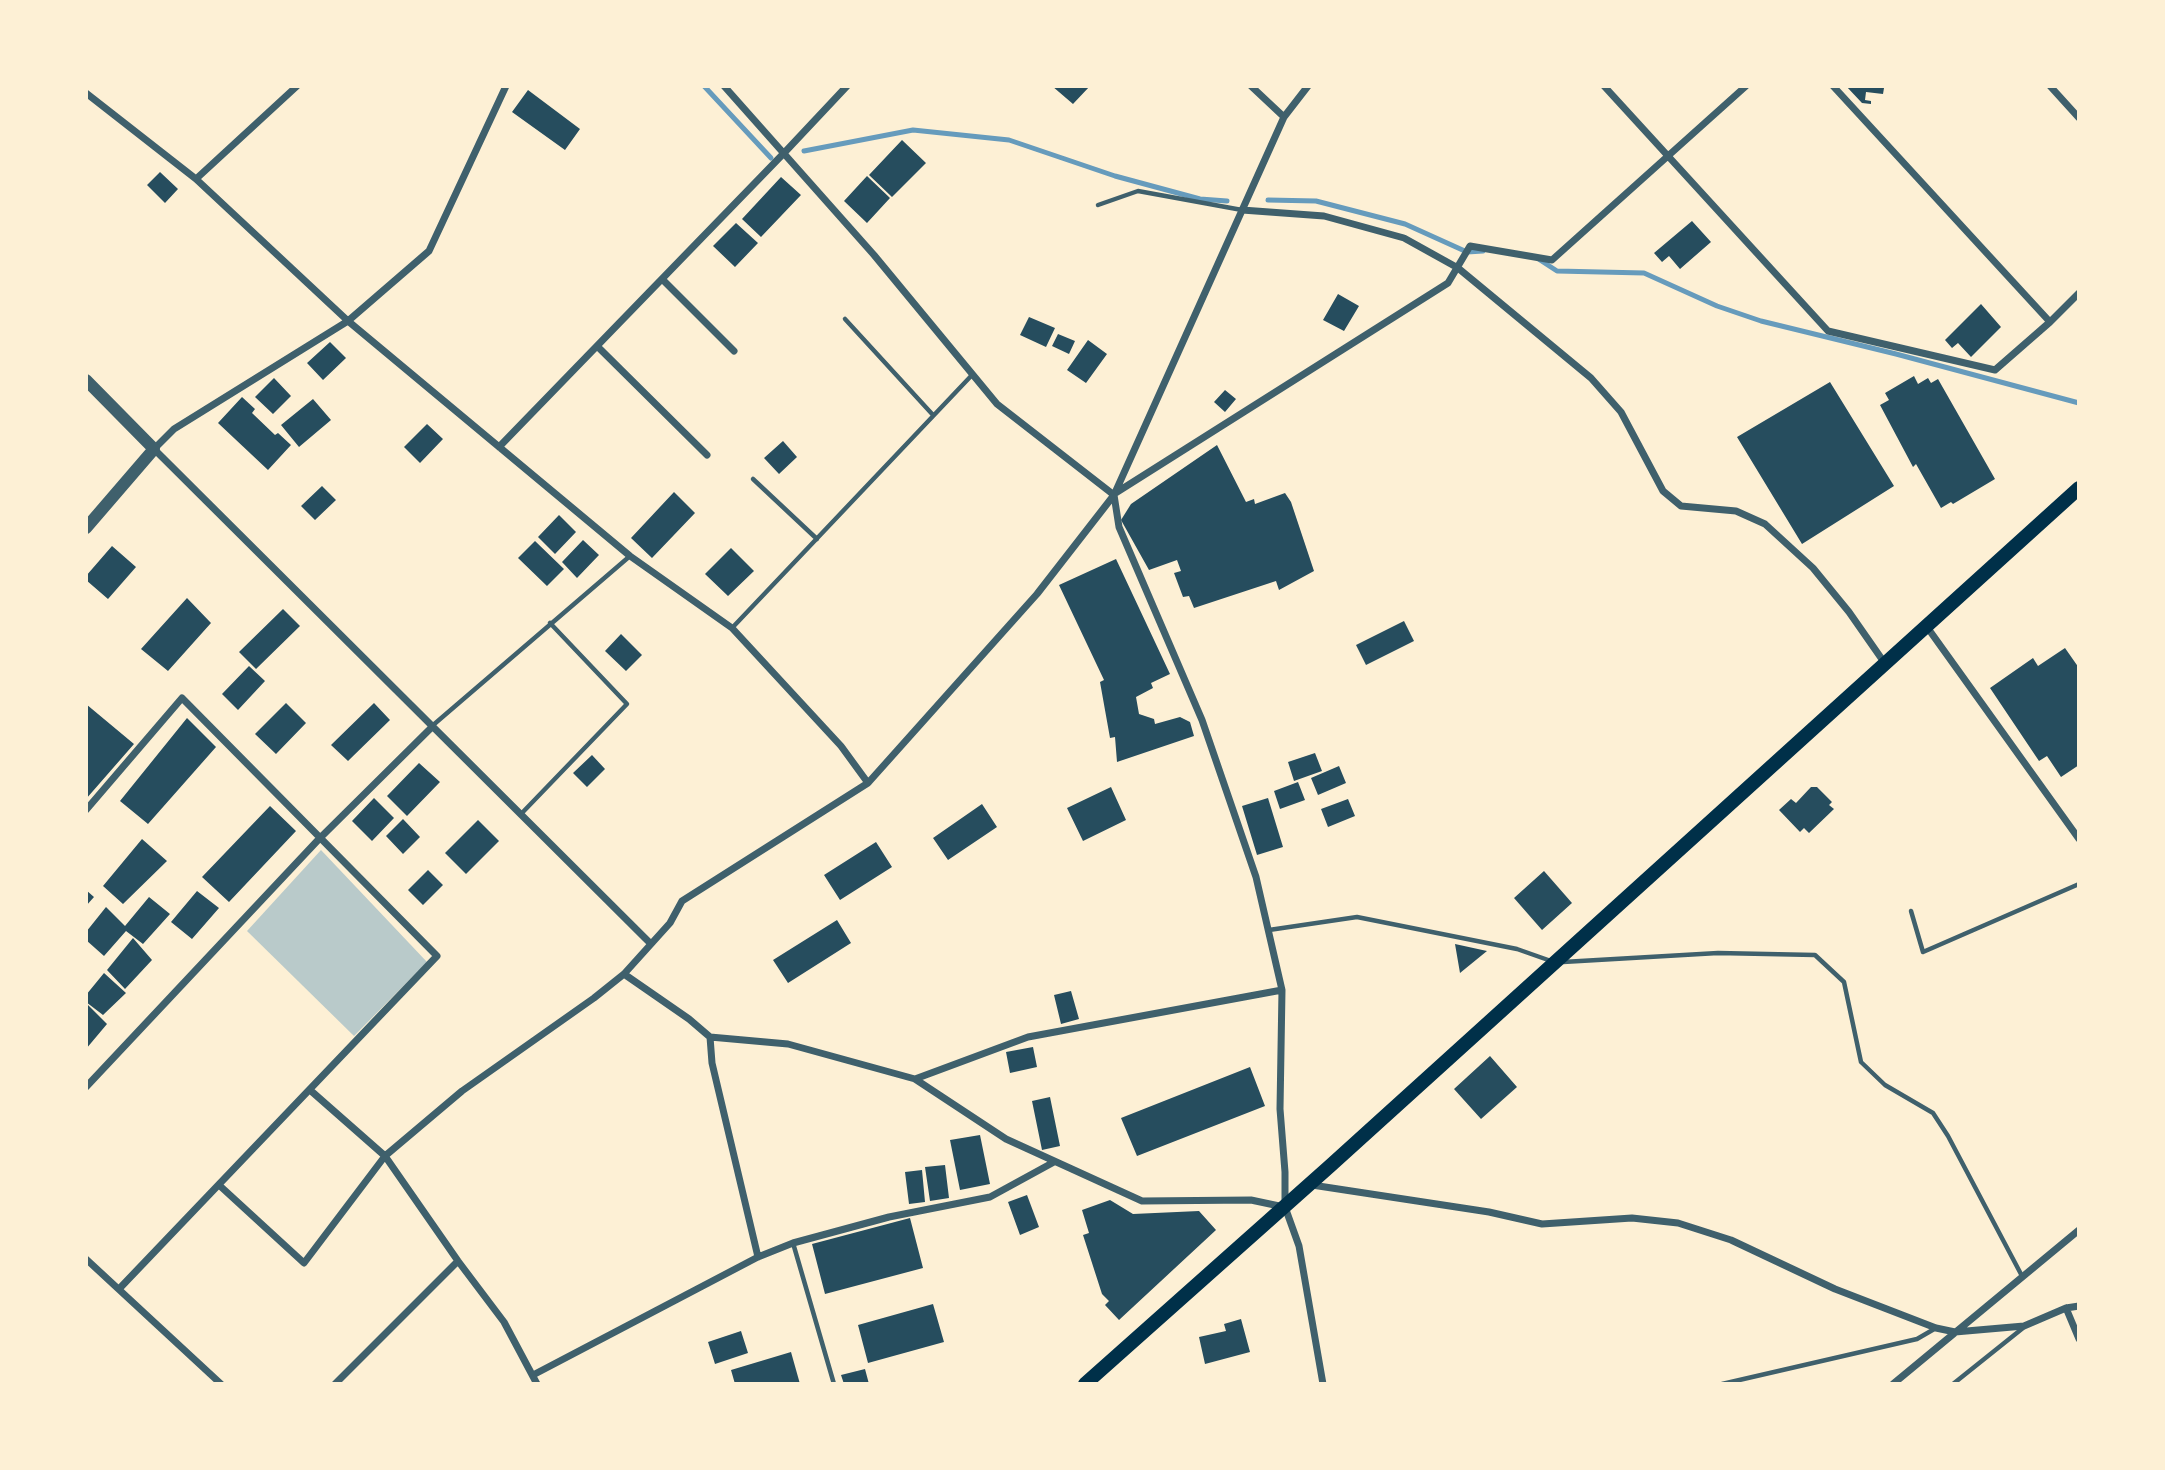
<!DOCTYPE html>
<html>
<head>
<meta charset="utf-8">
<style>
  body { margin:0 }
  #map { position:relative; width:2165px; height:1470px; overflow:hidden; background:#fdf0d5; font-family:Helvetica,sans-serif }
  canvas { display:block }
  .frame { position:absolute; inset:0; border:88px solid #fdf0d5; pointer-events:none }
</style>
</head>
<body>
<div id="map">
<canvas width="2165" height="1470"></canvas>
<div class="frame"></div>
</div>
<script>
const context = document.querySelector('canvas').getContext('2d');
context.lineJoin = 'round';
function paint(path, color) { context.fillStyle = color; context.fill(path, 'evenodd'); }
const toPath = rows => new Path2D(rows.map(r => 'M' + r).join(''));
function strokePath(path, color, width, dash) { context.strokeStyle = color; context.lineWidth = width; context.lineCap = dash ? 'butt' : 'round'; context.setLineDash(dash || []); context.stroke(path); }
const green = toPath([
  [321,850,427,962,354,1036,247,931]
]);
const stream = toPath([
  [704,86,771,158],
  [804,151,913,130,1009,140,1115,176,1200,199,1227,201],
  [1268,200,1316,201,1405,224,1467,252,1483,251],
  [1537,258,1557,271,1644,273,1717,306,1761,321,1896,354,2079,403]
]);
const building = toPath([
  [1052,86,1090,86,1073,104],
  [1846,86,1882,86,1884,88,1883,94,1866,92,1865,100,1871,101,1871,104,1862,103],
  [528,90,580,129,565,150,512,112],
  [902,140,926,163,892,197,869,175],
  [160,172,178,189,165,203,147,185],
  [867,176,890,198,867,223,844,201],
  [781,177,801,195,761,237,742,219],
  [1692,221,1711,242,1680,269,1669,256,1662,262,1654,253],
  [736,223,758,243,735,267,713,246],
  [1338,294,1359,306,1344,331,1323,320],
  [1981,304,2001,327,1971,357,1958,343,1952,348,1945,340],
  [1029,317,1055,328,1046,347,1020,335],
  [1058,334,1075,341,1069,354,1052,346],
  [1088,340,1107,354,1086,383,1067,370],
  [330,342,346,358,323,380,307,363],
  [1914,376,1918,384,1928,378,1931,383,1938,379,1995,479,1953,504,1951,502,1941,508,1916,464,1913,467,1880,405,1889,400,1885,393],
  [274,378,291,396,273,414,255,397],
  [1830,382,1894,486,1802,544,1737,437],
  [1225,390,1236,399,1225,412,1214,402],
  [242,397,255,409,252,413,275,435,278,433,291,445,268,470,218,423],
  [313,399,331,420,299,447,281,425],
  [427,424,443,439,420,463,404,447],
  [783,441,797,457,779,474,764,458],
  [1217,445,1246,502,1254,499,1255,504,1285,493,1291,502,1314,571,1279,590,1276,581,1194,608,1189,596,1183,597,1174,573,1181,571,1177,560,1149,570,1121,520,1131,504],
  [322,486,336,500,315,520,301,506],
  [674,492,695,513,652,558,631,538],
  [559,515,576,532,555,554,538,537],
  [583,540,599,555,577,578,562,562],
  [535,541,564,569,547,586,518,558],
  [112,546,136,567,108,599,86,580,86,576],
  [731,548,754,571,728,596,705,574],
  [1116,559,1170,674,1151,683,1153,688,1136,697,1139,714,1154,719,1155,724,1180,717,1190,722,1194,736,1117,762,1115,737,1110,738,1100,682,1104,680,1059,585],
  [187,598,211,623,168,671,141,649],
  [283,609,300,626,256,669,239,652],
  [1404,621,1414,641,1366,665,1356,645],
  [621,634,642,655,626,671,605,651],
  [2065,648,2079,668,2079,765,2061,777,2047,756,2039,761,1990,688,2033,658,2038,666],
  [249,666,265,681,238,710,222,694],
  [286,703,306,723,276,754,255,734],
  [374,703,390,720,348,761,331,745],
  [86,704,134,744,86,799],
  [187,718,216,747,148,824,120,801],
  [1315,753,1322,771,1294,781,1288,762],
  [592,755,605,769,587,787,573,773],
  [419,763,440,782,407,816,387,796],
  [1339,766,1346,783,1318,795,1311,778],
  [1298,782,1305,800,1280,809,1274,791],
  [1111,787,1126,820,1083,841,1067,808],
  [1811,787,1817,787,1832,802,1829,805,1834,809,1809,833,1804,828,1800,832,1779,810,1791,799,1796,803],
  [374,798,394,818,372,841,352,821],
  [1268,798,1283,847,1257,855,1242,806],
  [1348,799,1355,816,1328,827,1321,809],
  [982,804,997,827,948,860,933,838],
  [270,806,296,831,229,902,202,877],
  [403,819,420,837,403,854,386,836],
  [478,820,499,841,466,874,445,853],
  [142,839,167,861,123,904,103,886],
  [876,842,892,867,840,900,824,875],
  [428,870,443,885,423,905,408,890],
  [1544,871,1572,903,1542,930,1514,898],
  [86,890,94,897,86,906],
  [197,891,219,908,192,939,171,922],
  [149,897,170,914,143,944,126,931,104,956,86,940,86,932,106,907,125,926],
  [837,920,851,943,788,983,773,960],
  [133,938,152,960,125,989,107,970],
  [1455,944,1487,951,1460,973],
  [104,973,126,993,103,1015,86,1002,86,995],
  [1071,991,1079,1019,1061,1024,1054,995],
  [86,1003,107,1024,86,1049],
  [1033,1047,1037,1067,1010,1073,1006,1052],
  [1490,1056,1517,1087,1481,1119,1454,1089],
  [1250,1067,1265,1106,1137,1156,1121,1118],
  [1050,1097,1060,1146,1042,1150,1032,1101],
  [980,1135,990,1184,960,1190,950,1140],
  [945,1165,949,1198,930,1201,925,1167],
  [922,1170,925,1202,909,1204,905,1172],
  [1027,1195,1039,1227,1020,1235,1008,1202],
  [1110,1200,1133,1214,1199,1211,1216,1230,1119,1320,1105,1305,1109,1301,1102,1294,1083,1235,1089,1233,1082,1210],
  [910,1218,923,1268,825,1294,812,1244],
  [933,1304,944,1342,868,1363,858,1325],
  [1241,1319,1250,1352,1205,1364,1199,1337,1226,1331,1224,1324],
  [741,1331,748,1353,715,1364,708,1342],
  [791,1352,800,1384,735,1384,731,1370],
  [865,1369,869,1384,844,1384,841,1375]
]);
const service = toPath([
  [1098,205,1138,191,1242,210],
  [845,319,933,415],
  [753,479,817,539],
  [732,628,972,375],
  [432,726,630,556],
  [521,814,627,704,550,623],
  [1911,911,1923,952,2079,884],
  [1269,930,1357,917,1517,949,1551,961],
  [1563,962,1718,953,1815,955,1844,982,1861,1062,1885,1085,1933,1113,1948,1136,2022,1276],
  [793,1243,834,1384],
  [1722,1384,1917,1339,1936,1328],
  [1953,1384,2023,1328]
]);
const minor = toPath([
  [506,86,429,251,348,321,174,429,154,449,651,944],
  [724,86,874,255,997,404,1114,495,1119,527,1202,720,1256,877,1282,990,1280,1109,1285,1172,1285,1207,1299,1246,1323,1384],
  [1251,86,1284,117],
  [1604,86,1828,331,1995,370,2050,322,2079,293],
  [1833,86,2050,322],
  [2050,86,2079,118],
  [86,93,196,179,348,321,630,556,732,628,841,746,868,783],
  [196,179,297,86],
  [1242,210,1324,216,1404,238,1458,268,1591,378,1621,412,1663,491,1681,506,1736,511,1765,524,1813,568,1849,612,1886,665],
  [662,279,734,351],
  [597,346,707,455],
  [499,447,785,152,847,86],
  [1114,494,1448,283,1470,246,1552,260,1746,86],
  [1927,627,2079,839],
  [86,810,182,698,437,956,119,1289],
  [624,974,689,1019,710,1037,788,1044,915,1079,1006,1139,1142,1201,1251,1200,1284,1207],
  [710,1037,712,1063,758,1257],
  [915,1079,1028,1037,1282,990],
  [86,1087,319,839,432,727],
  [310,1090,385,1156,458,1261,504,1322,537,1384],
  [219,1185,304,1263,385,1156,462,1091,594,998,624,974,670,923,682,901,868,783,1037,594,1114,495,1284,117,1308,86],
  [1312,1185,1489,1212,1542,1224,1632,1218,1678,1223,1731,1240,1835,1289,1936,1328,1955,1332,2024,1326,2066,1308,2079,1306],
  [86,1259,221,1384],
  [2066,1308,2079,1339],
  [533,1375,758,1257,793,1243,889,1217,990,1197,1054,1162],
  [335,1384,458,1261],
  [1893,1384,2079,1230]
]);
const tertiary = toPath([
  [86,380,154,449,86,528]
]);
const secondary = toPath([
  [1085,1384,1330,1166,2079,488]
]);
paint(green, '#b9caca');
strokePath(stream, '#669bbc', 5);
paint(building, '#264d5e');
strokePath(service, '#3f606c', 4.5);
strokePath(minor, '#3f606c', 7);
strokePath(tertiary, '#3f606c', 12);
strokePath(secondary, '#003049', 14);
</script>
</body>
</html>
